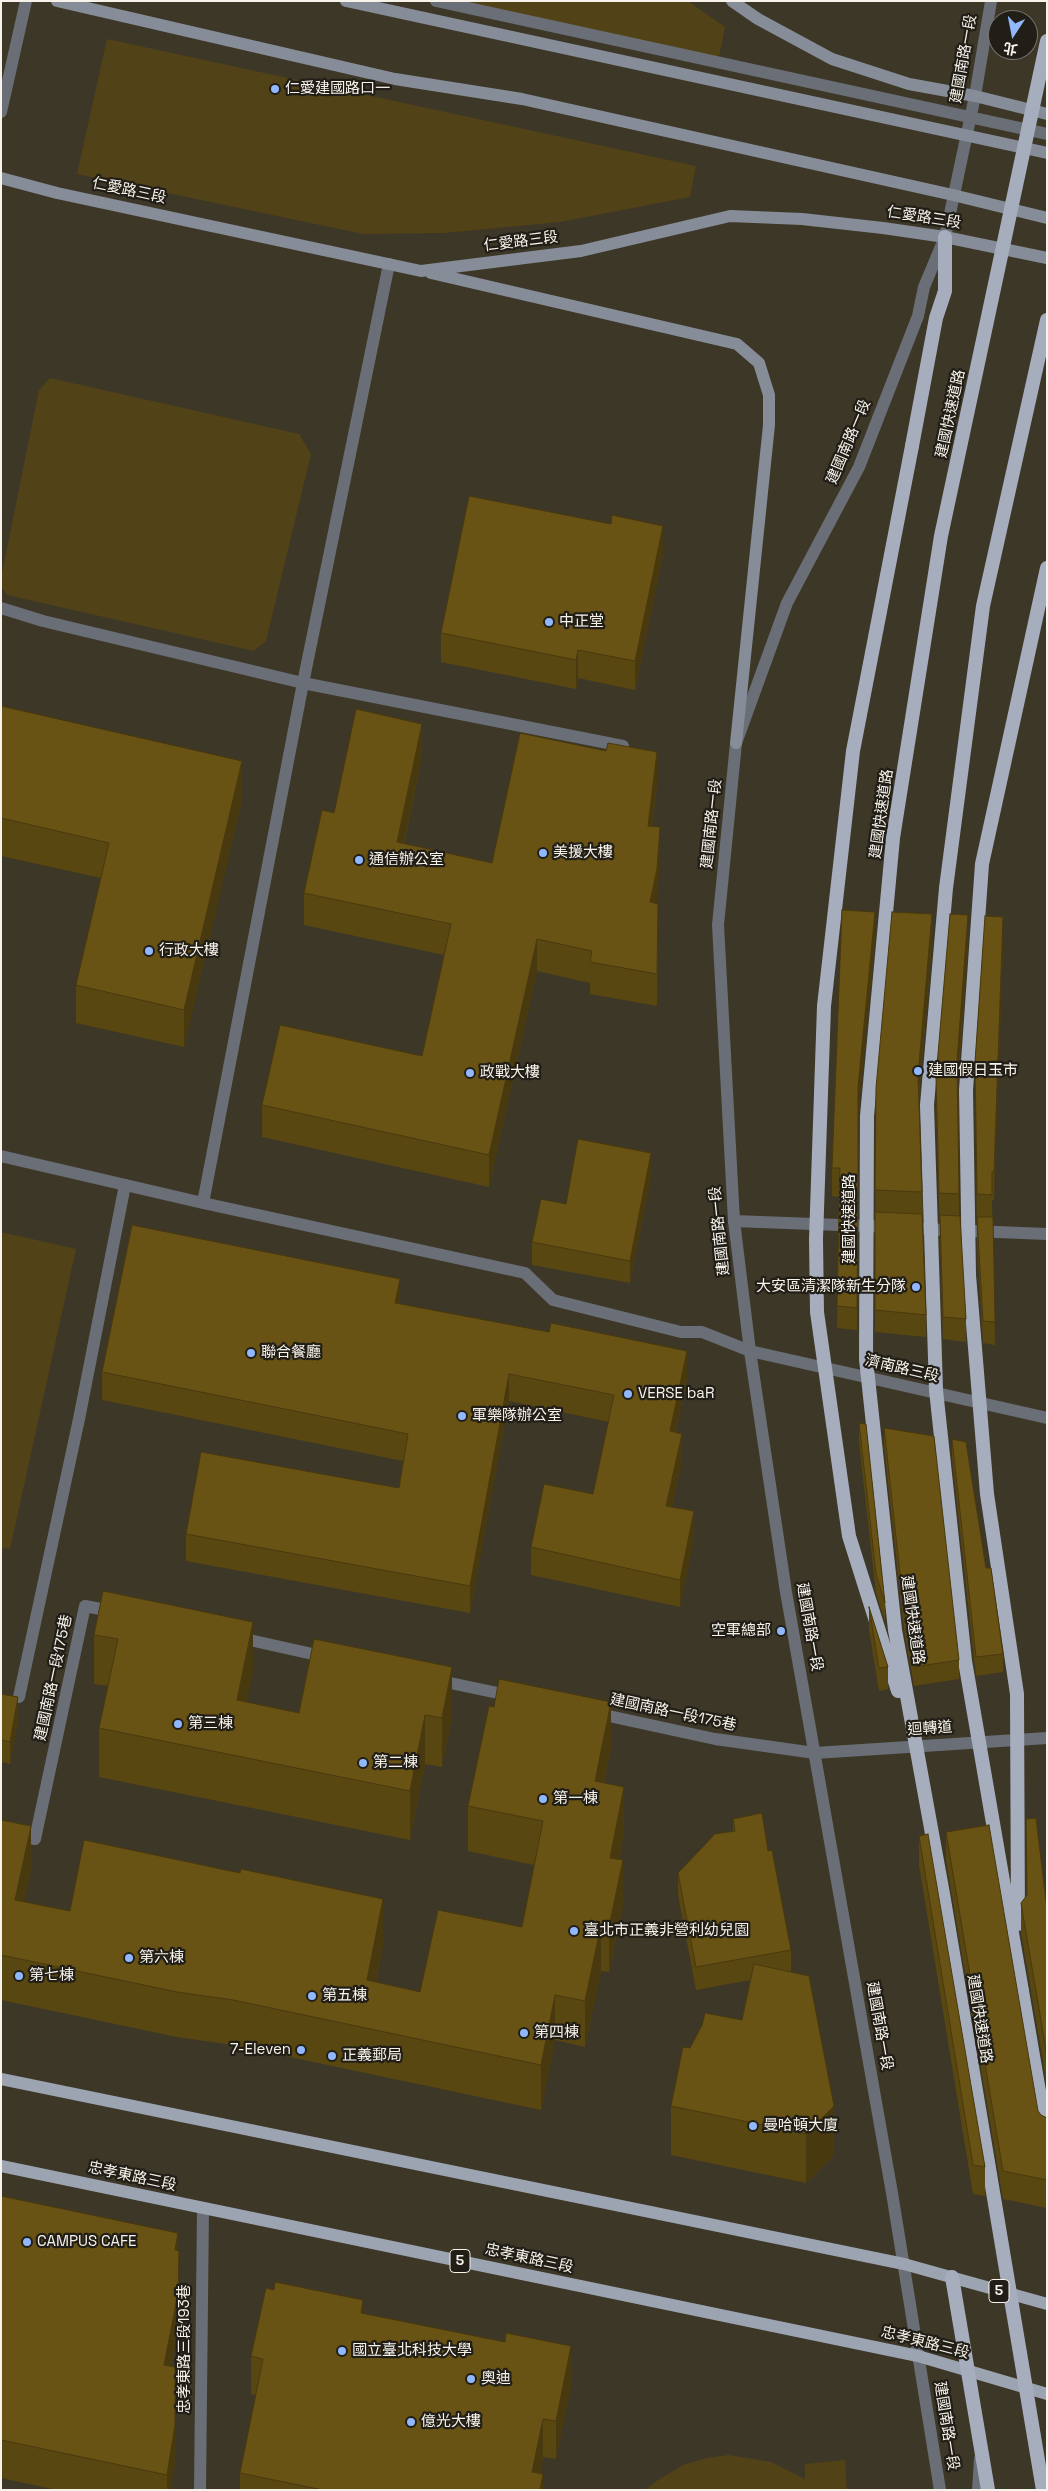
<!DOCTYPE html>
<html>
<head>
<meta charset="utf-8">
<style>
  body { margin:0 }
  #map { position:relative; width:1048px; height:2491px; overflow:hidden; background:#3d3727; font-family:"Space Grotesk","Noto Sans TC",sans-serif }
  canvas { display:block }
  .frame { position:absolute; inset:0; border:2px solid #f7f3ea; pointer-events:none }
  .north { position:absolute; left:988px; top:10px; width:50px; height:50px; box-sizing:border-box; background:#211e18; border:1px solid #77736c; border-radius:50%; rotate:191deg; font-size:14px; font-weight:700; line-height:20px; text-align:center; color:#f7f3ea }
  .north::after { content:''; display:block; margin:auto; width:18px; height:22px; background:#91b8fd; clip-path:polygon(50% 0,100% 100%,50% 72%,0 100%) }
</style>
</head>
<body>
<div id="map">
<canvas width="1048" height="2491"></canvas>
<div class="frame"></div>
<div class="north">北</div>
</div>
<script>
const context = document.querySelector('canvas').getContext('2d');
context.lineJoin = 'round';
function paint(path, color) { context.fillStyle = color; context.fill(path, 'evenodd'); }
const toPath = rows => new Path2D(rows.map(r => 'M' + r).join(''));
function strokePath(path, color, width, dash) { context.strokeStyle = color; context.lineWidth = width; context.lineCap = dash ? 'butt' : 'round'; context.setLineDash(dash || []); context.stroke(path); }
function write(font, color, halo, rows, align = 'center') {
  context.font = font + ' "Space Grotesk","Noto Sans TC",sans-serif'; context.lineWidth = 4.5; context.setLineDash([]); context.textBaseline = 'middle'; context.strokeStyle = halo; context.fillStyle = color; for (const [text, x, y, turn = 0] of rows) {
    context.save(); context.translate(x, y); context.rotate((+turn || 0) * Math.PI / 180); context.textAlign = isNaN(turn) ? turn : align; if (halo) context.strokeText(text, 0, 0); context.fillText(text, 0, 0); context.restore();
  }
}
const green = toPath([
  [440,1,688,1,725,27,718,62],
  [107,39,696,166,690,197,560,222,444,233,363,234,77,174],
  [50,378,299,434,311,454,266,641,254,651,7,595,1,586,1,578,39,390],
  [1,1232,76,1249,10,1549,1,1548],
  [729,2455,771,2462,805,2479,805,2464,845,2460,847,2490,645,2490,658,2480,683,2465,706,2458]
]);
const service = toPath([
  [436,1,1047,134],
  [734,1221,892,1227],
  [922,1229,1047,1234],
  [236,1637,326,1657],
  [436,1680,512,1696],
  [19,1697,79,1419,125,1185],
  [595,1713,715,1739,815,1753],
  [1,1833,35,1839,85,1606,116,1612],
  [200,2490,203,2208],
  [978,2490,980,2459]
]);
const pedestrian = toPath([
  [1,608,43,621,303,683,623,746],
  [1,1156,203,1203,525,1273,553,1300,681,1332,702,1332,750,1351],
  [203,1203,303,683,389,264]
]);
const minor = toPath([
  [1,112,26,1],
  [815,1753,1047,1738]
]);
const tertiary = toPath([
  [750,1351,1047,1418],
  [940,2490,892,2193,786,1592,750,1351,734,1221,718,925,736,743,787,603,859,467,918,316,924,287,945,237,975,96,991,1]
]);
const secondary = toPath([
  [57,1,395,79,522,99,953,195,1047,218],
  [346,1,1047,153],
  [732,1,758,19,832,59,909,84,975,96,1047,114],
  [1,178,57,193,421,271,581,251,730,216,802,219,883,228,945,237,1047,258],
  [431,273,737,344,759,363,769,395,769,425,736,743]
]);
const primary = toPath([
  [1,2079,904,2264,1047,2304],
  [1,2166,918,2356,1047,2394]
]);
const trunk = toPath([
  [912,446,936,318,945,291,945,237],
  [1022,1991,1047,2138],
  [952,2277,988,2490]
]);
const trunkBridge = toPath([
  [898,1691,849,1536,817,1312,816,1239,824,1006,853,751,912,446],
  [1018,1924,1017,1694,987,1494,969,1275,966,1090,982,864,1047,568],
  [1022,1991,965,1661,936,1390,927,1105,946,888,983,606,1047,320],
  [1043,2490,943,1894,895,1630,866,1359,867,1116,893,838,941,536,1047,41]
]);
const wall = toPath([
  [663,554,635,690,578,678,576,689,441,662,441,633],
  [1,706,242,799,184,1047,76,1023,76,985,101,878,1,856],
  [422,756,404,844,492,863,657,784,652,826,660,859,656,903,658,936,657,1006,590,994,590,983,537,971,489,1187,262,1137,262,1105,422,1056,444,955,304,925,304,893,334,813],
  [875,940,858,1115,857,1330,837,1328,839,1197,832,1196,832,1168],
  [932,942,919,1097,926,1315,926,1337,875,1332,876,1088],
  [968,944,958,1084,959,1216,966,1319,966,1342,943,1339,936,1105,936,1077],
  [1003,945,994,1200,992,1200,995,1345,983,1343,977,1239,975,1062],
  [651,1176,630,1283,532,1265,532,1242,566,1204],
  [400,1304,687,1378,676,1432,682,1461,672,1507,694,1538,680,1607,531,1575,531,1547,593,1494,609,1422,509,1401,470,1613,186,1561,186,1534,399,1488,403,1461,102,1400,102,1372],
  [859,1423,885,1603,885,1622,876,1593,859,1442],
  [884,1428,959,1660,959,1679,914,1686,904,1629,884,1446],
  [952,1439,986,1568,1003,1654,1003,1672,976,1676,952,1458],
  [103,1591,253,1671,246,1702,299,1713,314,1639,452,1716,442,1767,425,1764,410,1840,99,1777,99,1728,108,1686,94,1684,94,1635],
  [869,1607,888,1667,888,1689,879,1691,869,1630],
  [1,1694,18,1720,10,1764,1,1762],
  [611,1747,604,1783,624,1832,619,1859,623,1905,609,1972,601,1971,585,2047,555,2040,541,2110,233,2045,177,2037,1,2000,1,1820,31,1871,24,1902,70,1911,383,1944,376,1982,420,1992,522,1927,534,1865,468,1851,468,1806],
  [733,1819,768,1851,791,1950,791,1972,834,2155,806,2183,671,2155,671,2106,690,2048,742,2020,750,1980,696,1990,678,1895,678,1873,733,1831],
  [946,1832,1038,2111,1041,2115,1047,2118,1047,2208,1003,2199,946,1860],
  [919,1836,985,2167,985,2196,973,2194,919,1865],
  [1021,1903,1047,1909,1047,2085,1021,1932],
  [1,2196,178,2251,179,2289,178,2332,171,2366,175,2463,170,2490,57,2490,1,2478],
  [363,2314,571,2384,556,2459,543,2457,540,2474,543,2490,240,2490,240,2473,256,2395,251,2394,251,2356]
]);
const shadedWall = toPath([
  [663,526,663,554,635,690,635,661],
  [578,650,578,678,576,689,576,660],
  [422,724,422,756,397,874,397,842],
  [657,752,657,784,648,858,648,826],
  [242,761,242,799,184,1047,184,1010],
  [660,827,660,859,657,901,650,934,650,902],
  [658,904,658,936,657,1006,657,974],
  [875,912,875,940,858,1115,858,1218,858,1087],
  [932,914,932,942,918,1104,918,1076],
  [968,915,968,944,957,1089,957,1061],
  [1003,917,1003,945,994,1200,994,1172],
  [537,939,537,971,489,1187,489,1155],
  [651,1153,651,1176,630,1283,630,1261],
  [400,1279,400,1306,395,1303],
  [687,1351,687,1378,670,1459,670,1431],
  [509,1374,509,1401,470,1613,470,1586],
  [682,1434,682,1461,666,1533,666,1506],
  [694,1511,694,1538,680,1607,680,1580],
  [253,1622,253,1671,237,1749,237,1700],
  [452,1667,452,1716,442,1767,442,1718],
  [18,1697,18,1720,10,1764,10,1742],
  [611,1702,611,1747,595,1826,595,1781],
  [425,1715,425,1764,410,1840,410,1791],
  [624,1787,624,1832,610,1903,610,1858],
  [31,1826,31,1871,15,1946,15,1900],
  [623,1860,623,1905,609,1972,609,1927],
  [383,1899,383,1944,367,2025,367,1980],
  [601,1925,601,1971,585,2047,585,2001],
  [555,1995,555,2040,541,2110,541,2065],
  [834,2106,834,2155,806,2183,806,2134],
  [178,2233,178,2270,175,2250],
  [179,2251,178,2332,164,2402,164,2365],
  [363,2300,363,2338,361,2313],
  [571,2346,571,2384,556,2459,556,2421],
  [175,2367,175,2463,170,2490,167,2490,167,2475],
  [543,2419,543,2457,537,2490,532,2472],
  [543,2474,543,2490,540,2490]
]);
const building = toPath([
  [469,496,611,524,612,515,663,526,635,661,578,650,576,660,441,633,469,496],
  [1,706,242,761,184,1010,76,985,109,843,1,818,1,706],
  [356,709,422,724,397,842,492,863,520,733,606,751,608,743,657,752,648,826,660,827,657,869,650,902,658,904,657,974,590,962,592,951,537,939,489,1155,262,1105,280,1025,422,1056,451,924,304,893,322,810,334,813,356,709],
  [842,910,875,912,858,1087,858,1189,839,1189,840,1168,832,1168,842,910],
  [892,912,932,914,918,1076,922,1192,875,1190,876,1088,892,912],
  [950,914,968,915,957,1061,959,1194,939,1193,936,1077,950,914],
  [985,916,1003,917,994,1172,992,1172,992,1195,977,1194,975,1062,985,916],
  [578,1139,651,1153,630,1261,532,1242,541,1199,566,1204,578,1139],
  [839,1211,858,1212,857,1308,837,1306,839,1211],
  [875,1212,922,1214,926,1315,875,1310,875,1212],
  [940,1215,960,1216,966,1319,943,1317,940,1215],
  [977,1217,993,1217,995,1322,983,1321,977,1217],
  [132,1225,400,1279,395,1303,549,1332,551,1323,687,1351,670,1431,682,1434,666,1506,694,1511,680,1580,531,1547,544,1484,593,1494,614,1395,509,1374,470,1586,186,1534,201,1452,399,1488,408,1434,102,1372,132,1225],
  [859,1423,866,1424,885,1603,876,1574,859,1423],
  [884,1428,934,1436,959,1660,914,1667,904,1610,884,1428],
  [952,1439,966,1442,986,1568,991,1568,1003,1654,976,1657,952,1439],
  [103,1591,253,1622,237,1700,299,1713,314,1639,452,1667,442,1718,425,1715,410,1791,99,1728,118,1639,94,1635,103,1591],
  [869,1607,888,1667,879,1668,869,1607],
  [499,1679,611,1702,595,1781,624,1787,610,1858,623,1860,609,1927,601,1925,585,2001,555,1995,541,2065,233,2000,177,1992,1,1955,1,1820,31,1826,15,1900,70,1911,84,1840,240,1873,241,1869,383,1899,367,1980,420,1992,438,1910,522,1927,543,1821,468,1806,489,1706,494,1707,499,1679],
  [1,1694,18,1697,10,1742,1,1740,1,1694],
  [762,1813,768,1851,772,1850,791,1950,696,1967,678,1873,715,1834,735,1831,733,1819,762,1813],
  [1036,1818,1047,1909,1047,2056,1021,1903,1027,1895,1026,1819,1036,1818],
  [989,1825,1038,2111,1041,2115,1047,2118,1047,2180,1003,2171,946,1832,989,1825],
  [928,1834,985,2167,973,2165,919,1836,928,1834],
  [754,1964,809,1976,834,2106,806,2134,671,2106,683,2047,690,2048,702,2025,705,2013,742,2020,754,1964],
  [1,2196,178,2233,175,2250,179,2251,178,2294,164,2365,175,2367,175,2425,167,2475,1,2440,1,2196],
  [275,2282,363,2300,361,2313,505,2342,506,2333,571,2346,556,2421,543,2419,532,2472,543,2474,540,2490,323,2490,240,2473,263,2359,251,2356,266,2288,274,2290,275,2282]
]);
const markers = [
  [275,89,5,"#91b8fd"],
  [549,622,5,"#91b8fd"],
  [543,853,5,"#91b8fd"],
  [359,860,5,"#91b8fd"],
  [149,951,5,"#91b8fd"],
  [918,1071,5,"#91b8fd"],
  [470,1073,5,"#91b8fd"],
  [916,1287,5,"#91b8fd"],
  [251,1353,5,"#91b8fd"],
  [628,1394,5,"#91b8fd"],
  [462,1416,5,"#91b8fd"],
  [781,1631,5,"#91b8fd"],
  [178,1724,5,"#91b8fd"],
  [363,1763,5,"#91b8fd"],
  [543,1799,5,"#91b8fd"],
  [574,1931,5,"#91b8fd"],
  [129,1958,5,"#91b8fd"],
  [19,1976,5,"#91b8fd"],
  [312,1996,5,"#91b8fd"],
  [524,2033,5,"#91b8fd"],
  [301,2050,5,"#91b8fd"],
  [332,2056,5,"#91b8fd"],
  [753,2126,5,"#91b8fd"],
  [27,2242,5,"#91b8fd"],
  [342,2351,5,"#91b8fd"],
  [471,2379,5,"#91b8fd"],
  [411,2422,5,"#91b8fd"]
];
const shields = [
  [460,2261,20],
  [999,2291,20]
];
const shieldNames = [
  ["5",460,2261],
  ["5",999,2291]
];
const streetNames = [
  ["建國南路一段",964,59,-80],
  ["仁愛路三段",129,191,12],
  ["仁愛路三段",924,218,9],
  ["仁愛路三段",521,242,-7],
  ["建國快速道路",951,414,-78],
  ["建國南路一段",849,442,-67],
  ["建國快速道路",882,814,-82],
  ["建國南路一段",712,824,-84],
  ["建國快速道路",850,1219,-90],
  ["建國南路一段",720,1231,-96],
  ["濟南路三段",902,1369,13],
  ["建國快速道路",912,1620,82],
  ["建國南路一段",809,1627,80],
  ["建國南路一段175巷",54,1678,-78],
  ["建國南路一段175巷",673,1713,12],
  ["迴轉道",930,1729,-4],
  ["建國快速道路",979,2019,81],
  ["建國南路一段",879,2026,80],
  ["忠孝東路三段",132,2177,12],
  ["忠孝東路三段",529,2259,12],
  ["忠孝東路三段",925,2343,14],
  ["忠孝東路三段193巷",185,2349,-90],
  ["建國南路一段",946,2426,81]
];
const poiNames = [
  ["仁愛建國路口一",285,89],
  ["中正堂",559,622],
  ["美援大樓",553,853],
  ["通信辦公室",369,860],
  ["行政大樓",159,951],
  ["建國假日玉市",928,1071],
  ["政戰大樓",480,1073],
  ["大安區清潔隊新生分隊",906,1287,"right"],
  ["聯合餐廳",261,1353],
  ["VERSE baR",638,1394],
  ["軍樂隊辦公室",472,1416],
  ["空軍總部",771,1631,"right"],
  ["第三棟",188,1724],
  ["第二棟",373,1763],
  ["第一棟",553,1799],
  ["臺北市正義非營利幼兒園",584,1931],
  ["第六棟",139,1958],
  ["第七棟",29,1976],
  ["第五棟",322,1996],
  ["第四棟",534,2033],
  ["7-Eleven",291,2050,"right"],
  ["正義郵局",342,2056],
  ["曼哈頓大廈",763,2126],
  ["CAMPUS CAFE",37,2242],
  ["國立臺北科技大學",352,2351],
  ["奧迪",481,2379],
  ["億光大樓",421,2422]
];
paint(green, '#524217');
strokePath(service, '#6a6e76', 12);
strokePath(pedestrian, '#6a6e76', 12);
strokePath(minor, '#6a6e76', 12);
strokePath(tertiary, '#6a6e76', 12);
strokePath(secondary, '#868d98', 12);
strokePath(primary, '#9ca4b2', 12);
strokePath(trunk, '#a6aebe', 14);
strokePath(trunkBridge, '#a6aebe', 14);
paint(wall, '#594711');
paint(shadedWall, '#49390e');
paint(building, '#685214');
strokePath(building, '#49390e', 1);
for (const [x, y, r, color] of markers) { const dot = new Path2D(); dot.arc(x, y, r, 0, 2 * Math.PI); context.fillStyle = color; context.fill(dot); strokePath(dot, '#211e18', 2); }
for (const [x, y, w] of shields) { const box = new Path2D(); box.roundRect(x - w / 2, y - 11.5, w, 23, 4); context.fillStyle = '#211e18'; context.fill(box); strokePath(box, '#f7f3ea', 1); }
write('bold 14px', '#f7f3ea', null, shieldNames);
write('15px', '#f7f3ea', '#211e18', streetNames);
write('15px', '#f7f3ea', '#211e18', poiNames, 'left');
</script>
</body>
</html>
